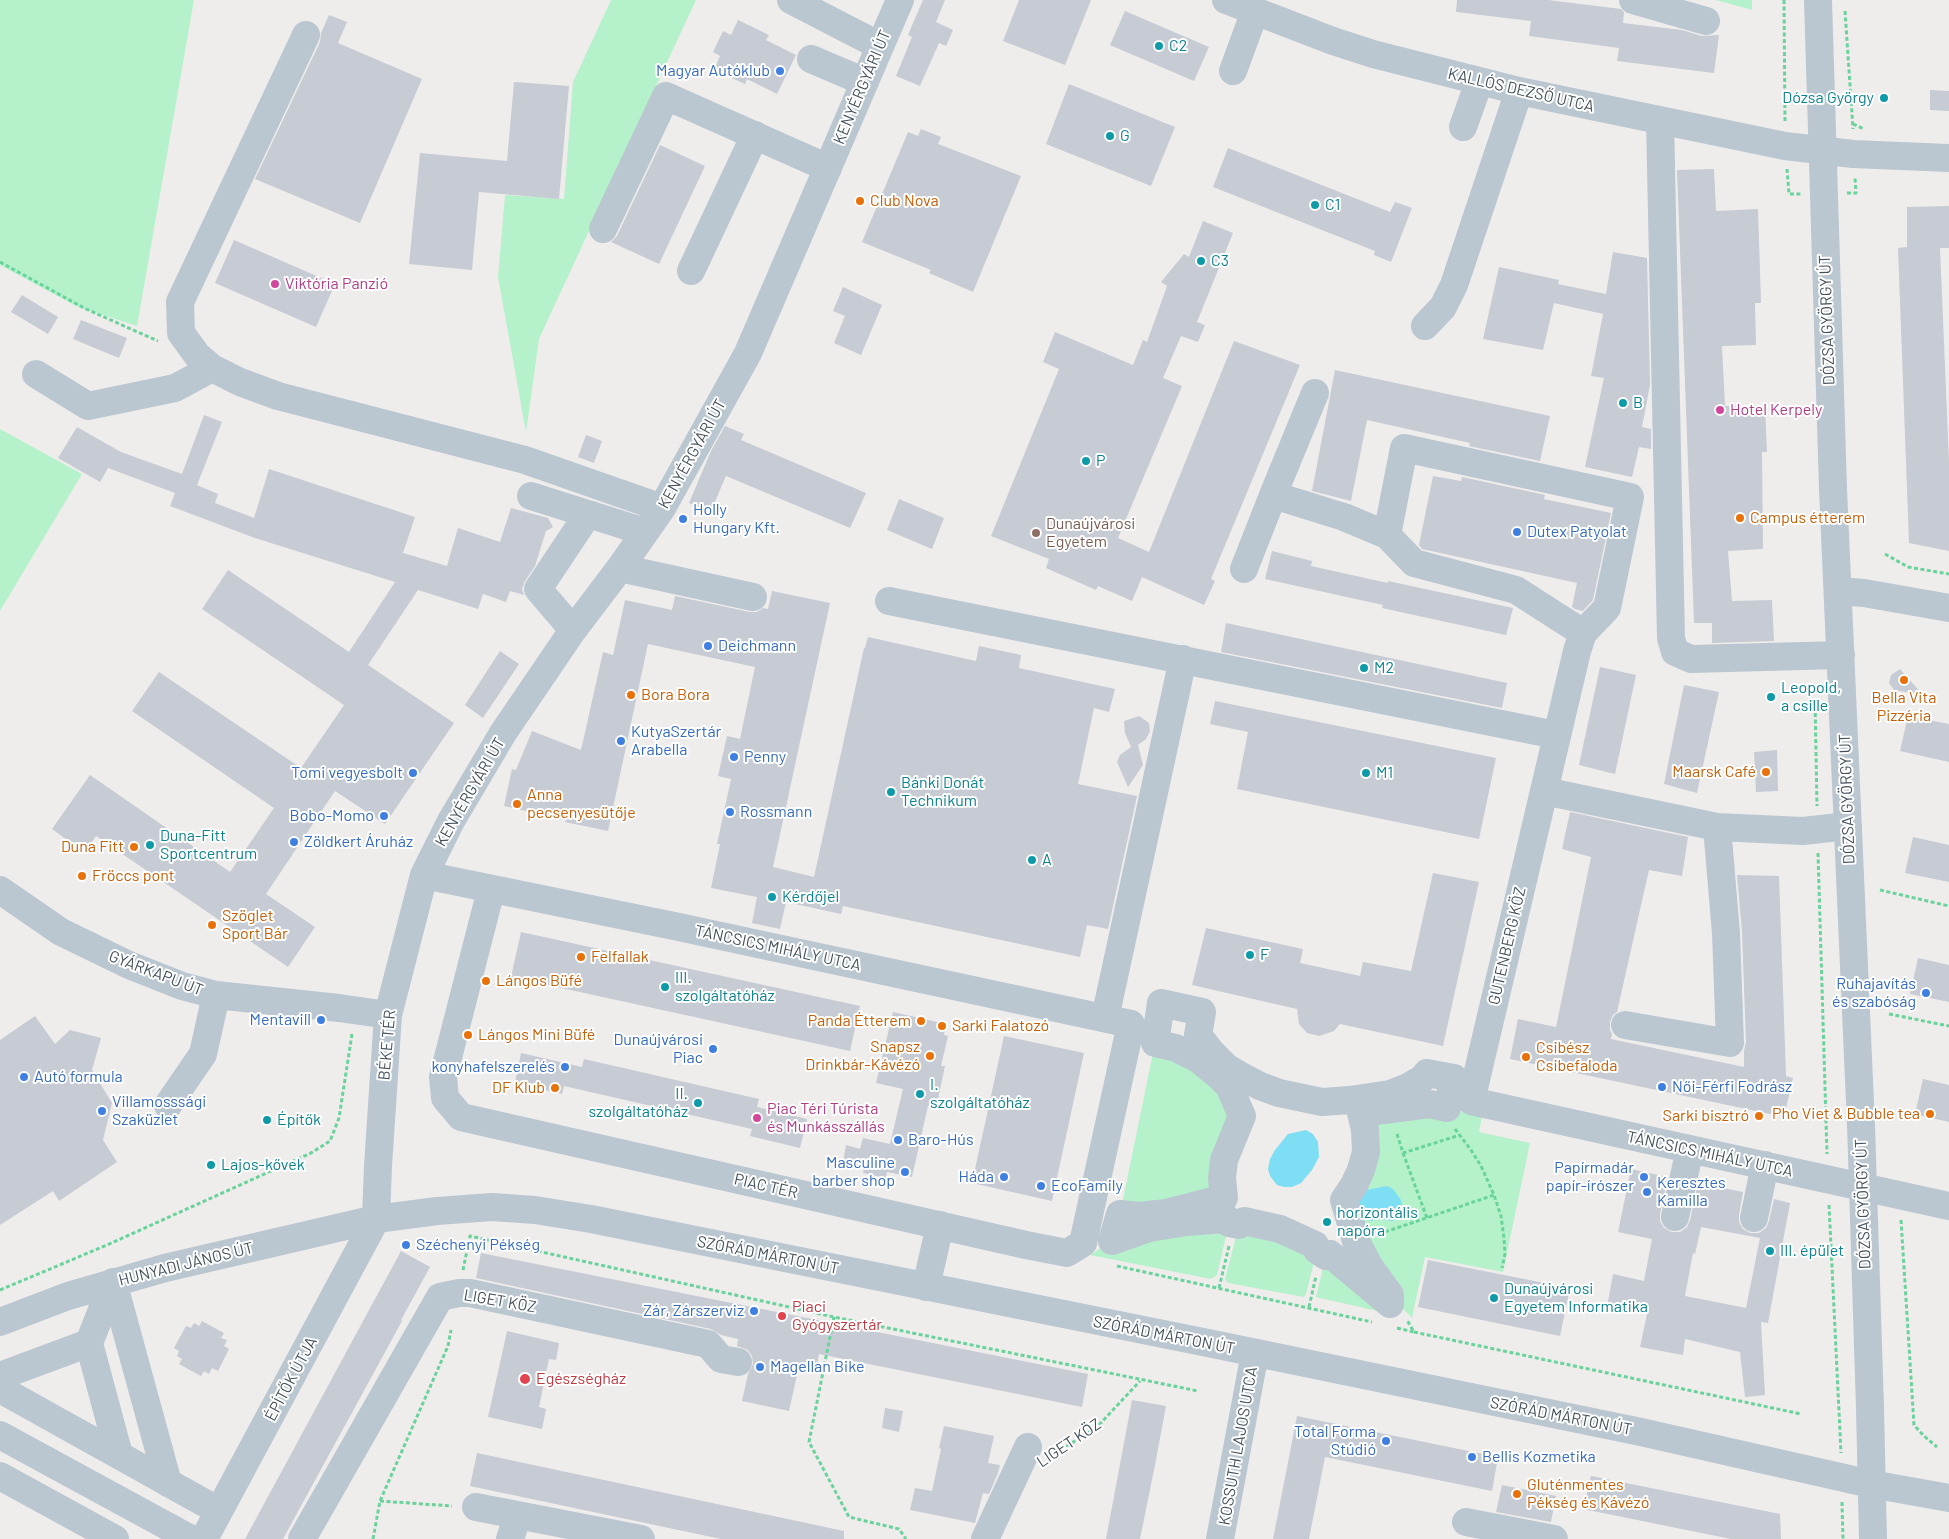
<!DOCTYPE html>
<html>
<head>
<meta charset="utf-8">
<style>
  body { margin:0 }
  canvas { display:block; background:#efecec }
</style>
</head>
<body>
<canvas width="1949" height="1539"></canvas>
<script>
const context = document.querySelector('canvas').getContext('2d');
context.lineJoin = 'round';
function paint(path, color) { context.fillStyle = color; context.fill(path, 'evenodd'); }
const toPath = rows => new Path2D(rows.map(r => 'M' + r).join(''));
function strokePath(path, color, width, dash) { context.strokeStyle = color; context.lineWidth = width; context.lineCap = dash ? 'butt' : 'round'; context.setLineDash(dash || []); context.stroke(path); }
function write(font, color, halo, rows, align = 'center') {
  context.font = font + ' Barlow,sans-serif'; context.lineWidth = 4; context.setLineDash([]); context.textBaseline = 'middle'; context.strokeStyle = halo; context.fillStyle = color; for (const [text, x, y, turn = 0] of rows) {
    context.save(); context.translate(x, y); context.rotate((+turn || 0) * Math.PI / 180); context.textAlign = isNaN(turn) ? turn : align; if (halo) context.strokeText(text, 0, 0); context.fillText(text, 0, 0); context.restore();
  }
}
const green = toPath([
  [0,0,194,0,137,326,76,306,0,265],
  [611,0,696,0,539,339,526,432,498,277,505,195,564,199,573,82],
  [1716,0,1752,0,1752,10],
  [0,429,82,474,0,611],
  [1155,1043,1229,1086,1224,1198,1120,1214],
  [1447,1108,1482,1117,1479,1132,1530,1143,1503,1272,1425,1257,1412,1318,1390,1295,1369,1266,1354,1185,1361,1113],
  [1229,1223,1217,1275,1211,1279,1090,1255,1112,1241],
  [1239,1225,1317,1250,1306,1294,1304,1297,1228,1283,1225,1279],
  [1326,1256,1386,1313,1316,1297]
]);
const water = toPath([
  [1306,1130,1313,1134,1318,1142,1319,1157,1312,1170,1301,1183,1292,1187,1284,1187,1277,1185,1270,1176,1268,1169,1270,1159,1275,1150,1288,1134],
  [1387,1186,1393,1189,1401,1200,1402,1207,1399,1215,1393,1221,1377,1219,1371,1221,1362,1218,1358,1200,1366,1190]
]);
const building = toPath([
  [923,0,945,0,936,22,953,30,946,46,939,43,920,86,896,76,912,37,908,35],
  [1019,0,1091,0,1065,65,1003,41],
  [1457,0,1548,0,1621,9,1624,12,1623,23,1682,30,1702,36,1719,35,1714,73,1617,61,1619,48,1529,36,1531,21,1456,12],
  [1125,11,1209,47,1194,81,1110,45],
  [329,15,347,22,338,43,422,79,360,223,255,179,320,42,321,33],
  [738,20,769,35,766,40,796,55,777,94,747,79,745,84,714,70,720,56,713,52,723,31,731,35],
  [514,82,569,86,559,199,479,192,472,270,409,264,420,153,507,161],
  [1069,84,1175,127,1151,186,1046,144],
  [1930,90,1949,91,1949,111,1930,110],
  [921,129,941,137,938,144,1021,176,973,292,929,273,931,270,862,242,908,132,918,136],
  [660,145,705,166,659,264,611,242,617,236],
  [1228,148,1390,212,1395,202,1412,208,1391,262,1374,255,1375,251,1213,187],
  [1714,169,1716,211,1758,209,1761,303,1755,303,1756,345,1722,346,1725,406,1765,406,1767,452,1762,452,1763,549,1728,551,1732,601,1772,600,1774,641,1712,643,1712,623,1694,623,1677,170],
  [1949,206,1949,248,1940,248,1949,462,1949,551,1909,543,1898,248,1907,247,1907,207],
  [1203,221,1233,233,1197,322,1205,325,1198,342,1181,336,1163,378,1182,386,1118,538,1149,552,1234,341,1300,365,1211,579,1215,581,1204,605,1142,577,1132,601,1098,586,1096,590,1046,568,1049,559,991,536,1059,369,1043,362,1055,332,1133,365,1143,340,1147,342,1167,286,1161,282,1184,254,1189,257],
  [234,240,335,284,316,327,215,283],
  [1613,252,1647,258,1650,385,1642,427,1651,429,1651,449,1639,447,1632,477,1585,467,1604,378,1591,376,1603,314,1554,303,1543,350,1483,339,1499,267,1559,280,1558,284,1606,294],
  [843,287,882,305,861,355,834,343,845,316,833,311],
  [22,295,58,317,48,334,11,312],
  [81,320,127,338,119,358,73,339],
  [1335,370,1550,416,1540,461,1469,446,1470,443,1367,420,1351,501,1312,491],
  [204,415,222,422,197,485,218,494,215,503,254,518,269,469,415,517,403,553,447,566,458,528,500,542,511,508,548,518,553,527,546,531,535,566,525,581,522,589,524,595,510,591,506,602,483,594,478,609,418,590,368,665,454,723,385,824,335,791,266,894,315,927,288,967,96,836,85,853,52,829,90,775,230,872,274,808,132,711,159,672,301,768,344,705,202,609,228,570,349,652,395,582,255,538,170,506,175,493,108,468,100,482,58,458,77,427,121,452,182,474],
  [725,426,744,434,741,440,866,493,850,528,726,476,710,513,689,503,711,451],
  [586,435,602,441,594,463,578,457],
  [1433,476,1461,481,1462,477,1545,495,1544,499,1611,513,1593,600,1583,611,1575,609,1572,607,1577,583,1422,549,1419,545],
  [899,499,944,518,932,549,887,530],
  [1272,551,1312,561,1311,566,1388,583,1388,581,1513,608,1506,635,1382,608,1383,605,1265,579],
  [772,591,830,603,773,867,814,877,864,648,865,648,868,637,976,661,979,646,1021,655,1019,668,1115,689,1109,712,1094,708,1078,784,1137,796,1108,929,1087,925,1080,957,843,906,841,914,786,902,780,929,752,923,757,897,711,888,720,844,717,844,731,779,718,776,727,736,740,739,755,667,648,644,608,831,565,822,566,820,504,806,512,769,516,770,532,731,581,750,603,652,613,655,625,600,672,610,675,596,750,612,757,612,763,608,768,609],
  [1226,623,1507,683,1502,708,1221,652],
  [500,651,519,664,483,718,465,705],
  [1600,667,1636,675,1615,774,1579,765],
  [1900,669,1923,695,1894,690,1889,683,1891,675],
  [1684,685,1719,692,1697,793,1664,784],
  [1215,701,1496,758,1479,839,1237,789,1248,732,1210,724],
  [1139,716,1149,723,1150,731,1146,739,1138,745,1143,765,1128,787,1117,762,1120,755,1131,747,1125,733,1124,721],
  [1908,716,1949,724,1949,762,1900,751],
  [1777,750,1778,791,1756,792,1754,752],
  [1570,812,1688,837,1682,876,1649,870,1617,1012,1613,1015,1610,1022,1610,1030,1612,1034,1611,1039,1744,1067,1744,1051,1746,1042,1742,932,1737,875,1779,876,1786,1076,1793,1078,1784,1117,1510,1059,1518,1019,1556,1027,1591,857,1562,849],
  [1913,837,1949,845,1949,882,1905,873],
  [1433,873,1479,882,1443,1046,1340,1024,1334,1031,1319,1036,1307,1033,1299,1024,1297,1009,1192,985,1206,928,1303,949,1300,963,1360,976,1363,962,1411,971],
  [521,932,860,1006,850,1051,511,977],
  [1918,958,1949,965,1949,1002,1910,994],
  [893,1012,946,1024,944,1035,948,1036,941,1066,945,1066,938,1099,936,1108,928,1106,912,1177,887,1172,886,1178,863,1173,864,1167,843,1162,846,1145,860,1149,863,1138,890,1144,903,1089,876,1083],
  [35,1016,55,1044,70,1030,101,1038,92,1070,112,1103,103,1140,117,1162,59,1201,53,1191,0,1225,0,1040],
  [1004,1036,1084,1053,1052,1201,972,1183],
  [521,1053,582,1067,584,1059,759,1099,757,1107,807,1119,800,1148,750,1136,752,1129,564,1086,562,1094,515,1083],
  [1923,1079,1949,1085,1949,1122,1915,1114],
  [1631,1169,1668,1177,1660,1214,1660,1221,1664,1228,1672,1232,1680,1232,1687,1227,1690,1220,1698,1183,1743,1192,1739,1215,1739,1222,1743,1229,1750,1233,1759,1233,1766,1228,1769,1221,1774,1199,1790,1203,1768,1323,1761,1322,1765,1395,1745,1397,1740,1352,1685,1339,1683,1355,1640,1347,1647,1314,1607,1307,1613,1274,1644,1281,1652,1239,1618,1232],
  [1701,1227,1760,1238,1746,1308,1685,1296,1693,1253,1695,1254],
  [401,1251,430,1267,401,1320,402,1321,283,1539,245,1539],
  [481,1253,1088,1374,1082,1407,819,1354,816,1369,799,1366,789,1411,742,1401,748,1374,753,1364,752,1356,748,1350,737,1346,738,1339,721,1335,711,1329,476,1278],
  [1428,1260,1570,1288,1560,1336,1418,1307],
  [202,1321,224,1333,221,1338,227,1340,224,1346,229,1349,218,1371,212,1368,209,1374,204,1371,201,1376,179,1364,182,1359,177,1356,179,1351,174,1348,186,1326,191,1328,194,1323,199,1326],
  [507,1331,559,1343,556,1360,549,1359,539,1407,546,1409,542,1429,488,1417],
  [1132,1400,1166,1406,1155,1465,1140,1539,1106,1539],
  [885,1408,903,1411,899,1432,882,1428],
  [1297,1416,1498,1457,1492,1491,1325,1457,1309,1539,1273,1539],
  [944,1426,994,1436,988,1463,1000,1465,998,1473,989,1494,983,1493,975,1523,910,1510,915,1488,932,1491,941,1449,939,1448],
  [477,1453,844,1531,844,1539,721,1539,470,1486],
  [1591,1476,1780,1514,1781,1539,1731,1539,1583,1509],
  [1502,1485,1556,1496,1551,1522,1496,1512]
]);
const path = toPath([
  [1784,0,1785,121],
  [1845,11,1853,129],
  [1853,124,1864,129],
  [1787,169,1789,194,1801,194],
  [1847,193,1856,193,1855,178],
  [0,262,86,309,158,341],
  [1885,554,1908,567,1949,574],
  [1815,700,1817,806],
  [1818,853,1827,1154],
  [1880,890,1949,906],
  [1889,1014,1949,1026],
  [1455,1129,1471,1150,1481,1166,1494,1195,1501,1216,1504,1238,1505,1254,1502,1268],
  [1397,1134,1403,1153,1460,1135],
  [1403,1153,1427,1218],
  [1829,1205,1841,1453],
  [1901,1220,1914,1425,1924,1436,1937,1447],
  [1379,1234,1494,1195],
  [1117,1266,1372,1322],
  [463,1270,470,1236,834,1317,1198,1391],
  [1219,1288,1229,1246],
  [0,1290,107,1245,311,1153,330,1141,339,1118,352,1034],
  [1309,1307,1316,1276],
  [834,1317,809,1442,849,1517,899,1529,906,1539],
  [1397,1328,1414,1332,1407,1320],
  [1414,1332,1801,1414],
  [1050,1457,1098,1426,1140,1381],
  [380,1501,452,1506],
  [1842,1502,1843,1539],
  [373,1539,380,1501,448,1346,451,1330]
]);
const minor = toPath([
  [791,0,880,46],
  [1226,0,1333,41,1373,54,1519,91,1785,146,1853,154,1949,158],
  [1633,0,1706,21],
  [1818,0,1833,489,1861,1125,1870,1408,1873,1539],
  [306,35,180,302,181,333,197,355,212,368,240,382,278,396,525,460,662,508],
  [811,59,865,82],
  [1233,71,1255,11],
  [1660,120,1671,638,1675,652,1691,659,1841,655],
  [1463,127,1479,82],
  [603,229,666,96,828,168],
  [691,271,755,135],
  [1425,326,1443,307,1454,285,1519,91],
  [36,374,88,406,175,388,212,368],
  [1315,393,1273,495,1344,517,1387,535],
  [531,496,645,532],
  [620,568,753,597],
  [1244,569,1273,495],
  [1838,591,1864,593,1949,608],
  [889,601,1556,735],
  [573,630,538,589,588,514],
  [1583,633,1516,590,1414,563,1387,535,1404,448,1630,497,1607,608,1583,633,1577,651,1471,1101,1949,1206],
  [1544,791,1717,827,1803,831,1848,826],
  [424,875,674,926,1131,1024,1083,1243,1067,1253,1026,1245,461,1117,445,1098,443,1077,491,890],
  [0,890,61,932,129,965,182,986,216,995,339,1008,388,1015],
  [1161,1003,1202,1012,1198,1035,1212,1053,1226,1067,1241,1076,1260,1086,1279,1093,1322,1102,1350,1100,1390,1094,1408,1087,1422,1079,1427,1073,1454,1078,1447,1108,1430,1104,1361,1113,1365,1130,1366,1152,1361,1170,1354,1185,1344,1200,1356,1241,1369,1266,1390,1295,1390,1304,1330,1254,1326,1256,1317,1250,1315,1245,1280,1229,1244,1221,1239,1225,1229,1223,1227,1219,1187,1222,1149,1228,1112,1241,1120,1214,1139,1216,1166,1213,1224,1198,1222,1178,1224,1160,1242,1116,1229,1086,1220,1077,1198,1059,1176,1048,1155,1043,1161,1003],
  [1105,1018,1183,659],
  [1625,1025,1730,1043,1726,933,1717,827],
  [168,1105,203,1054,216,995],
  [1675,1217,1690,1149],
  [1754,1218,1765,1165],
  [113,1282,168,1483],
  [113,1282,89,1343,119,1455],
  [926,1287,940,1225],
  [0,1322,68,1296,165,1268,376,1219,437,1211,492,1207,535,1210,591,1219,1208,1343,1641,1432,1871,1484,1949,1498],
  [0,1376,89,1343],
  [0,1389,219,1511],
  [0,1435,191,1539],
  [0,1476,115,1539],
  [476,1507,641,1539],
  [1466,1522,1554,1539],
  [204,1539,376,1219,378,1166,388,1015,424,875,451,821,503,733,573,630,620,568,662,508,748,353,900,0],
  [302,1539,440,1297,459,1293,470,1293,708,1344,721,1359,738,1362],
  [510,1539,518,1515],
  [985,1539,1028,1447],
  [1220,1539,1255,1353]
]);
const markers = [
  [1159,46,5,"#0f9aa8"],
  [780,71,5,"#3f7fe0"],
  [1884,98,5,"#0f9aa8"],
  [1110,136,5,"#0f9aa8"],
  [860,201,5,"#e8710a"],
  [1315,205,5,"#0f9aa8"],
  [1201,261,5,"#0f9aa8"],
  [275,284,5,"#d1479c"],
  [1623,403,5,"#0f9aa8"],
  [1720,410,5,"#d1479c"],
  [1086,461,5,"#0f9aa8"],
  [1740,518,5,"#e8710a"],
  [683,519,5,"#3f7fe0"],
  [1517,532,5,"#3f7fe0"],
  [1036,533,5,"#8d6e63"],
  [708,646,5,"#3f7fe0"],
  [1364,668,5,"#0f9aa8"],
  [1904,680,5,"#e8710a"],
  [631,695,5,"#e8710a"],
  [1771,697,5,"#0f9aa8"],
  [621,741,5,"#3f7fe0"],
  [734,757,5,"#3f7fe0"],
  [1766,772,5,"#e8710a"],
  [413,773,5,"#3f7fe0"],
  [1366,773,5,"#0f9aa8"],
  [891,792,5,"#0f9aa8"],
  [517,804,5,"#e8710a"],
  [730,812,5,"#3f7fe0"],
  [384,816,5,"#3f7fe0"],
  [294,842,5,"#3f7fe0"],
  [150,845,5,"#0f9aa8"],
  [134,847,5,"#e8710a"],
  [1032,860,5,"#0f9aa8"],
  [82,876,5,"#e8710a"],
  [772,897,5,"#0f9aa8"],
  [212,925,5,"#e8710a"],
  [1250,955,5,"#0f9aa8"],
  [581,957,5,"#e8710a"],
  [486,981,5,"#e8710a"],
  [665,987,5,"#0f9aa8"],
  [1926,993,5,"#3f7fe0"],
  [321,1020,5,"#3f7fe0"],
  [921,1021,5,"#e8710a"],
  [942,1026,5,"#e8710a"],
  [468,1035,5,"#e8710a"],
  [713,1049,5,"#3f7fe0"],
  [930,1056,5,"#e8710a"],
  [1526,1057,5,"#e8710a"],
  [565,1067,5,"#3f7fe0"],
  [24,1077,5,"#3f7fe0"],
  [1662,1087,5,"#3f7fe0"],
  [555,1088,5,"#e8710a"],
  [920,1094,5,"#0f9aa8"],
  [698,1103,5,"#0f9aa8"],
  [102,1111,5,"#3f7fe0"],
  [1930,1114,5,"#e8710a"],
  [1759,1116,5,"#e8710a"],
  [757,1118,5,"#d1479c"],
  [267,1120,5,"#0f9aa8"],
  [898,1140,5,"#3f7fe0"],
  [211,1165,5,"#0f9aa8"],
  [905,1172,5,"#3f7fe0"],
  [1004,1177,5,"#3f7fe0"],
  [1644,1177,5,"#3f7fe0"],
  [1041,1186,5,"#3f7fe0"],
  [1647,1192,5,"#3f7fe0"],
  [1327,1222,5,"#0f9aa8"],
  [406,1245,5,"#3f7fe0"],
  [1770,1251,5,"#0f9aa8"],
  [1494,1298,5,"#0f9aa8"],
  [754,1311,5,"#3f7fe0"],
  [782,1316,5,"#e0444e"],
  [760,1367,5,"#3f7fe0"],
  [525,1379,6,"#e0444e"],
  [1386,1441,5,"#3f7fe0"],
  [1472,1457,5,"#3f7fe0"],
  [1517,1494,5,"#e8710a"]
];
const cultureNames = [
  ["C2",1169,46],
  ["Dózsa György",1874,98,"right"],
  ["G",1120,136],
  ["C1",1325,205],
  ["C3",1211,261],
  ["B",1633,403],
  ["P",1096,461],
  ["M2",1374,668],
  ["Leopold,",1781,688],
  ["a csille",1781,706],
  ["M1",1376,773],
  ["Bánki Donát",901,783],
  ["Technikum",901,801],
  ["Duna-Fitt",160,836],
  ["Sportcentrum",160,854],
  ["A",1042,860],
  ["Kérdőjel",782,897],
  ["F",1260,955],
  ["III.",675,978],
  ["szolgáltatóház",675,996],
  ["I.",930,1085],
  ["szolgáltatóház",930,1103],
  ["II.",688,1094,"right"],
  ["szolgáltatóház",688,1112,"right"],
  ["Építők",277,1120],
  ["Lajos-kővek",221,1165],
  ["horizontális",1337,1213],
  ["napóra",1337,1231],
  ["III. épület",1780,1251],
  ["Dunaújvárosi",1504,1289],
  ["Egyetem Informatika",1504,1307]
];
const shopNames = [
  ["Magyar Autóklub",770,71,"right"],
  ["Holly",693,510],
  ["Hungary Kft.",693,528],
  ["Dutex Patyolat",1527,532],
  ["Deichmann",718,646],
  ["KutyaSzertár",631,732],
  ["Arabella",631,750],
  ["Penny",744,757],
  ["Tomi vegyesbolt",403,773,"right"],
  ["Rossmann",740,812],
  ["Bobo-Momo",374,816,"right"],
  ["Zöldkert Áruház",304,842],
  ["Ruhajavítás",1916,984,"right"],
  ["és szabóság",1916,1002,"right"],
  ["Mentavill",311,1020,"right"],
  ["Dunaújvárosi",703,1040,"right"],
  ["Piac",703,1058,"right"],
  ["konyhafelszerelés",555,1067,"right"],
  ["Autó formula",34,1077],
  ["Női-Férfi Fodrász",1672,1087],
  ["Villamosssági",112,1102],
  ["Szaküzlet",112,1120],
  ["Baro-Hús",908,1140],
  ["Masculine",895,1163,"right"],
  ["barber shop",895,1181,"right"],
  ["Papírmadár",1634,1168,"right"],
  ["papír-írószer",1634,1186,"right"],
  ["Háda",994,1177,"right"],
  ["Keresztes",1657,1183],
  ["Kamilla",1657,1201],
  ["EcoFamily",1051,1186],
  ["Széchenyi Pékség",416,1245],
  ["Zár, Zárszerviz",744,1311,"right"],
  ["Magellan Bike",770,1367],
  ["Total Forma",1376,1432,"right"],
  ["Stúdió",1376,1450,"right"],
  ["Bellis Kozmetika",1482,1457]
];
const streetNames = [
  ["KENYÉRGYÁRI ÚT",862,87,-67],
  ["KALLÓS DEZSŐ UTCA",1521,90,13],
  ["DÓZSA GYÖRGY ÚT",1827,320,-92],
  ["KENYÉRGYÁRI ÚT",692,454,-61],
  ["KENYÉRGYÁRI ÚT",470,792,-60],
  ["DÓZSA GYÖRGY ÚT",1847,799,-92],
  ["GUTENBERG KÖZ",1507,946,-77],
  ["TÁNCSICS MIHÁLY UTCA",778,948,12],
  ["GYÁRKAPU ÚT",156,973,21],
  ["BÉKE TÉR",387,1045,-85],
  ["TÁNCSICS MIHÁLY UTCA",1710,1154,12],
  ["PIAC TÉR",766,1186,13],
  ["DÓZSA GYÖRGY ÚT",1863,1204,-92],
  ["SZÓRÁD MÁRTON ÚT",768,1255,11],
  ["HUNYADI JÁNOS ÚT",186,1264,-14],
  ["LIGET KÖZ",500,1301,10],
  ["SZÓRÁD MÁRTON ÚT",1164,1335,11],
  ["ÉPÍTŐK ÚTJA",291,1379,-62],
  ["SZÓRÁD MÁRTON ÚT",1561,1416,11],
  ["LIGET KÖZ",1069,1443,-34],
  ["KOSSUTH LAJOS UTCA",1238,1446,-80]
];
const foodNames = [
  ["Club Nova",870,201],
  ["Campus étterem",1750,518],
  ["Bora Bora",641,695],
  ["Bella Vita",1904,698,"center"],
  ["Pizzéria",1904,716,"center"],
  ["Maarsk Café",1756,772,"right"],
  ["Anna",527,795],
  ["pecsenyesütője",527,813],
  ["Duna Fitt",124,847,"right"],
  ["Fröccs pont",92,876],
  ["Szöglet",222,916],
  ["Sport Bár",222,934],
  ["Felfallak",591,957],
  ["Lángos Büfé",496,981],
  ["Panda Étterem",911,1021,"right"],
  ["Sarki Falatozó",952,1026],
  ["Lángos Mini Büfé",478,1035],
  ["Snapsz",920,1047,"right"],
  ["Drinkbár-Kávézó",920,1065,"right"],
  ["Csibész",1536,1048],
  ["Csibefaloda",1536,1066],
  ["DF Klub",545,1088,"right"],
  ["Pho Viet & Bubble tea",1920,1114,"right"],
  ["Sarki bisztró",1749,1116,"right"],
  ["Gluténmentes",1527,1485],
  ["Pékség és Kávézó",1527,1503]
];
const hotelNames = [
  ["Viktória Panzió",285,284],
  ["Hotel Kerpely",1730,410],
  ["Piac Téri Túrista",767,1109],
  ["és Munkásszállás",767,1127]
];
const educationNames = [
  ["Dunaújvárosi",1046,524],
  ["Egyetem",1046,542]
];
const healthNames = [
  ["Piaci",792,1307],
  ["Gyógyszertár",792,1325],
  ["Egészségház",536,1379]
];
paint(green, '#b5f2cb');
paint(water, '#7edef4');
paint(building, '#c7cbd3');
strokePath(path, '#6ad39c', 3, [4, 2.5]);
strokePath(minor, '#bbc7d0', 28);
for (const [x, y, r, color] of markers) { const dot = new Path2D(); dot.arc(x, y, r, 0, 2 * Math.PI); context.fillStyle = color; context.fill(dot); strokePath(dot, '#fff', 2); }
write('16px', '#0d838f', '#fff', cultureNames, 'left');
write('16px', '#366cbe', '#fff', shopNames, 'left');
write('16px', '#43505b', '#fff', streetNames);
write('16px', '#c56008', '#fff', foodNames, 'left');
write('16px', '#b23c85', '#fff', hotelNames, 'left');
write('16px', '#785e54', '#fff', educationNames, 'left');
write('16px', '#be3a42', '#fff', healthNames, 'left');
</script>
</body>
</html>
